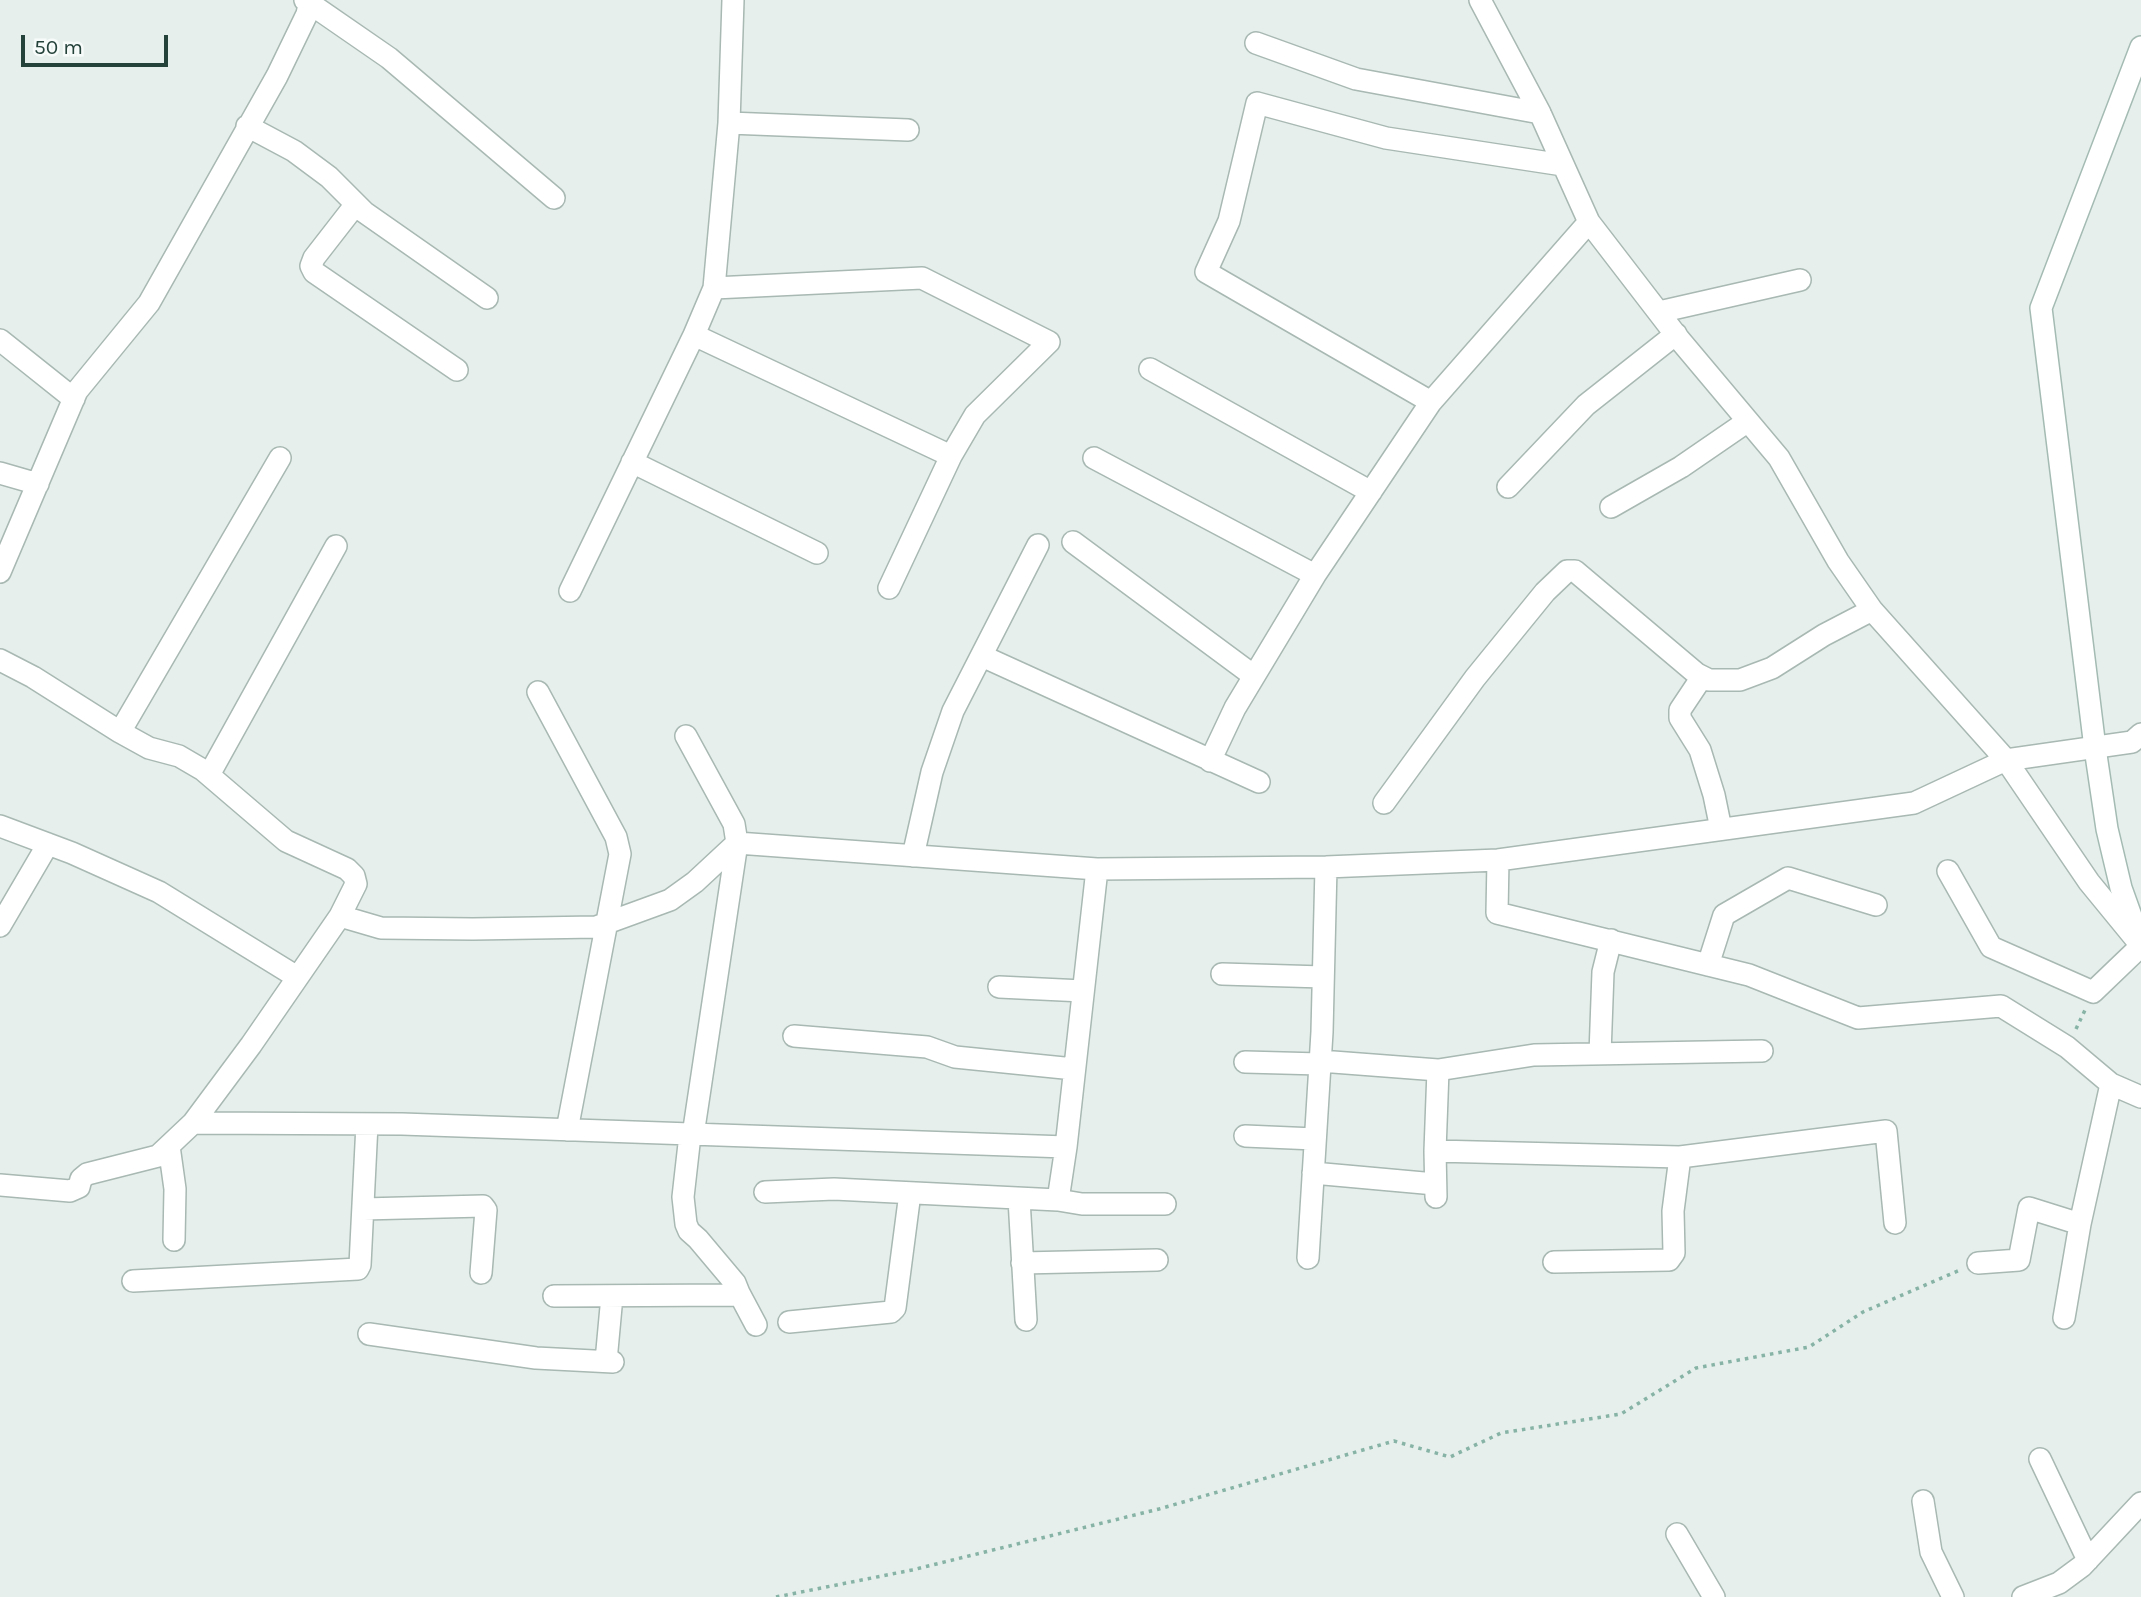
<!DOCTYPE html>
<html>
<head>
<meta charset="utf-8">
<style>
  body { margin:0 }
  #map { position:relative; width:2141px; height:1597px; overflow:hidden; background:#e6efeb; font-family:Karla,sans-serif }
  canvas { display:block }
  .scale { position:absolute; left:21px; top:35px; width:147px; height:32px; box-sizing:border-box; border:4px solid #24423a; border-top:0; padding-left:9px; font-size:21px; line-height:24px; white-space:nowrap; color:#24423a; -webkit-text-stroke:5px #f7fbf9; paint-order:stroke }
</style>
</head>
<body>
<div id="map">
<canvas width="2141" height="1597"></canvas>
<div class="scale">50 m</div>
</div>
<script>
const context = document.querySelector('canvas').getContext('2d');
context.lineJoin = 'round';
const toPath = rows => new Path2D(rows.map(r => 'M' + r).join(''));
function strokePath(path, color, width, dash) { context.strokeStyle = color; context.lineWidth = width; context.lineCap = dash ? 'butt' : 'round'; context.setLineDash(dash || []); context.stroke(path); }
const path = toPath([
  [2076,1029,2085,1010],
  [776,1597,912,1570,1159,1509,1394,1441,1450,1457,1501,1433,1621,1414,1696,1368,1809,1347,1863,1312,1960,1270]
]);
const street = toPath([
  [305,0,389,58,554,198],
  [1480,0,1540,113,1589,222,1679,339,1779,458,1838,561,1872,610,2006,760,2089,882,2139,943],
  [1256,43,1356,79,1540,113],
  [729,123,908,130],
  [247,126,294,151,329,177,364,212,487,298],
  [356,204,314,258,311,266,314,272,457,370],
  [714,288,922,278,1049,342,975,415,951,456,889,588],
  [1659,312,1800,280],
  [694,335,951,456],
  [0,340,74,399],
  [1150,369,1371,492],
  [1431,402,1206,272,1229,221,1257,103,1386,138,1563,165],
  [1094,458,1315,575],
  [632,462,817,553],
  [0,473,38,484],
  [1508,487,1586,405,1676,334],
  [1611,507,1681,467,1748,421],
  [1073,542,1254,676],
  [0,572,77,391,149,303,277,76,307,14,310,0],
  [570,591,694,335,714,288,729,123,733,0],
  [982,656,1259,782],
  [0,660,33,677,120,732,149,748,179,756,203,770,286,841,347,869,354,876,356,884,340,916,251,1045,193,1123,158,1156,87,1174,81,1179,79,1187,70,1191,0,1185],
  [1702,677,1680,710,1680,718,1700,750,1714,795,1721,829],
  [538,692,616,837,620,854,567,1130],
  [120,732,280,458],
  [686,736,734,824,737,843,693,1135],
  [1210,761,1235,708,1315,575,1431,402,1589,222],
  [209,775,336,546],
  [1384,803,1475,678,1545,592,1567,571,1575,571,1697,674,1709,680,1740,680,1772,668,1824,635,1872,610],
  [0,826,72,853,159,892,297,977],
  [913,856,932,772,953,711,1038,545],
  [1498,860,1497,913,1749,975,1858,1018,2001,1006,2067,1047,2111,1084,2141,1097],
  [1948,871,1991,947,2093,992,2141,946],
  [340,916,381,928,473,929,596,927,670,900,695,882,737,843,1097,869],
  [0,926,48,844],
  [1708,965,1724,915,1788,878,1876,905],
  [1222,974,1323,977],
  [999,987,1083,991],
  [794,1036,927,1047,955,1057,1074,1069],
  [1600,1054,1603,972,1611,940],
  [1320,1061,1438,1070,1534,1055,1762,1051],
  [1245,1062,1320,1064],
  [193,1123,402,1124,1066,1147,1097,869,1326,867,1498,860,1914,803,2006,760,2132,742,2141,734],
  [1245,1136,1315,1139],
  [169,1146,175,1189,174,1240],
  [1435,1151,1680,1157,1886,1131,1895,1223],
  [1313,1173,1435,1184],
  [765,1192,834,1189,1058,1200,1066,1147],
  [1436,1197,1435,1151,1438,1070],
  [1019,1199,1026,1320],
  [1058,1200,1082,1204,1165,1204],
  [363,1209,483,1206,486,1210,481,1273],
  [1308,1258,1322,1032,1326,867],
  [1554,1262,1669,1260,1674,1253,1673,1211,1680,1157],
  [1022,1263,1157,1260],
  [1978,1263,2019,1260,2029,1208,2080,1224],
  [133,1281,358,1269,360,1265,367,1124],
  [739,1293,756,1325],
  [554,1296,735,1295,739,1293,735,1283,698,1239,689,1231,686,1224,683,1197,690,1135],
  [2064,1318,2080,1224,2111,1084],
  [789,1322,891,1312,895,1308,910,1193],
  [369,1334,536,1358,613,1362],
  [606,1361,612,1296],
  [2040,1459,2088,1560],
  [1923,1501,1931,1552,1953,1597],
  [1677,1534,1714,1597],
  [2023,1597,2059,1583,2082,1566,2141,1503]
]);
const secondary = toPath([
  [2141,47,2041,308,2095,748,2107,829,2121,888,2141,944]
]);
strokePath(street, '#a8b8b2', 24);
strokePath(secondary, '#a4bbb3', 24);
strokePath(path, '#86b3a5', 3.5, [3.5, 5]);
strokePath(street, '#fff', 21);
strokePath(secondary, '#fff', 21);
</script>
</body>
</html>
